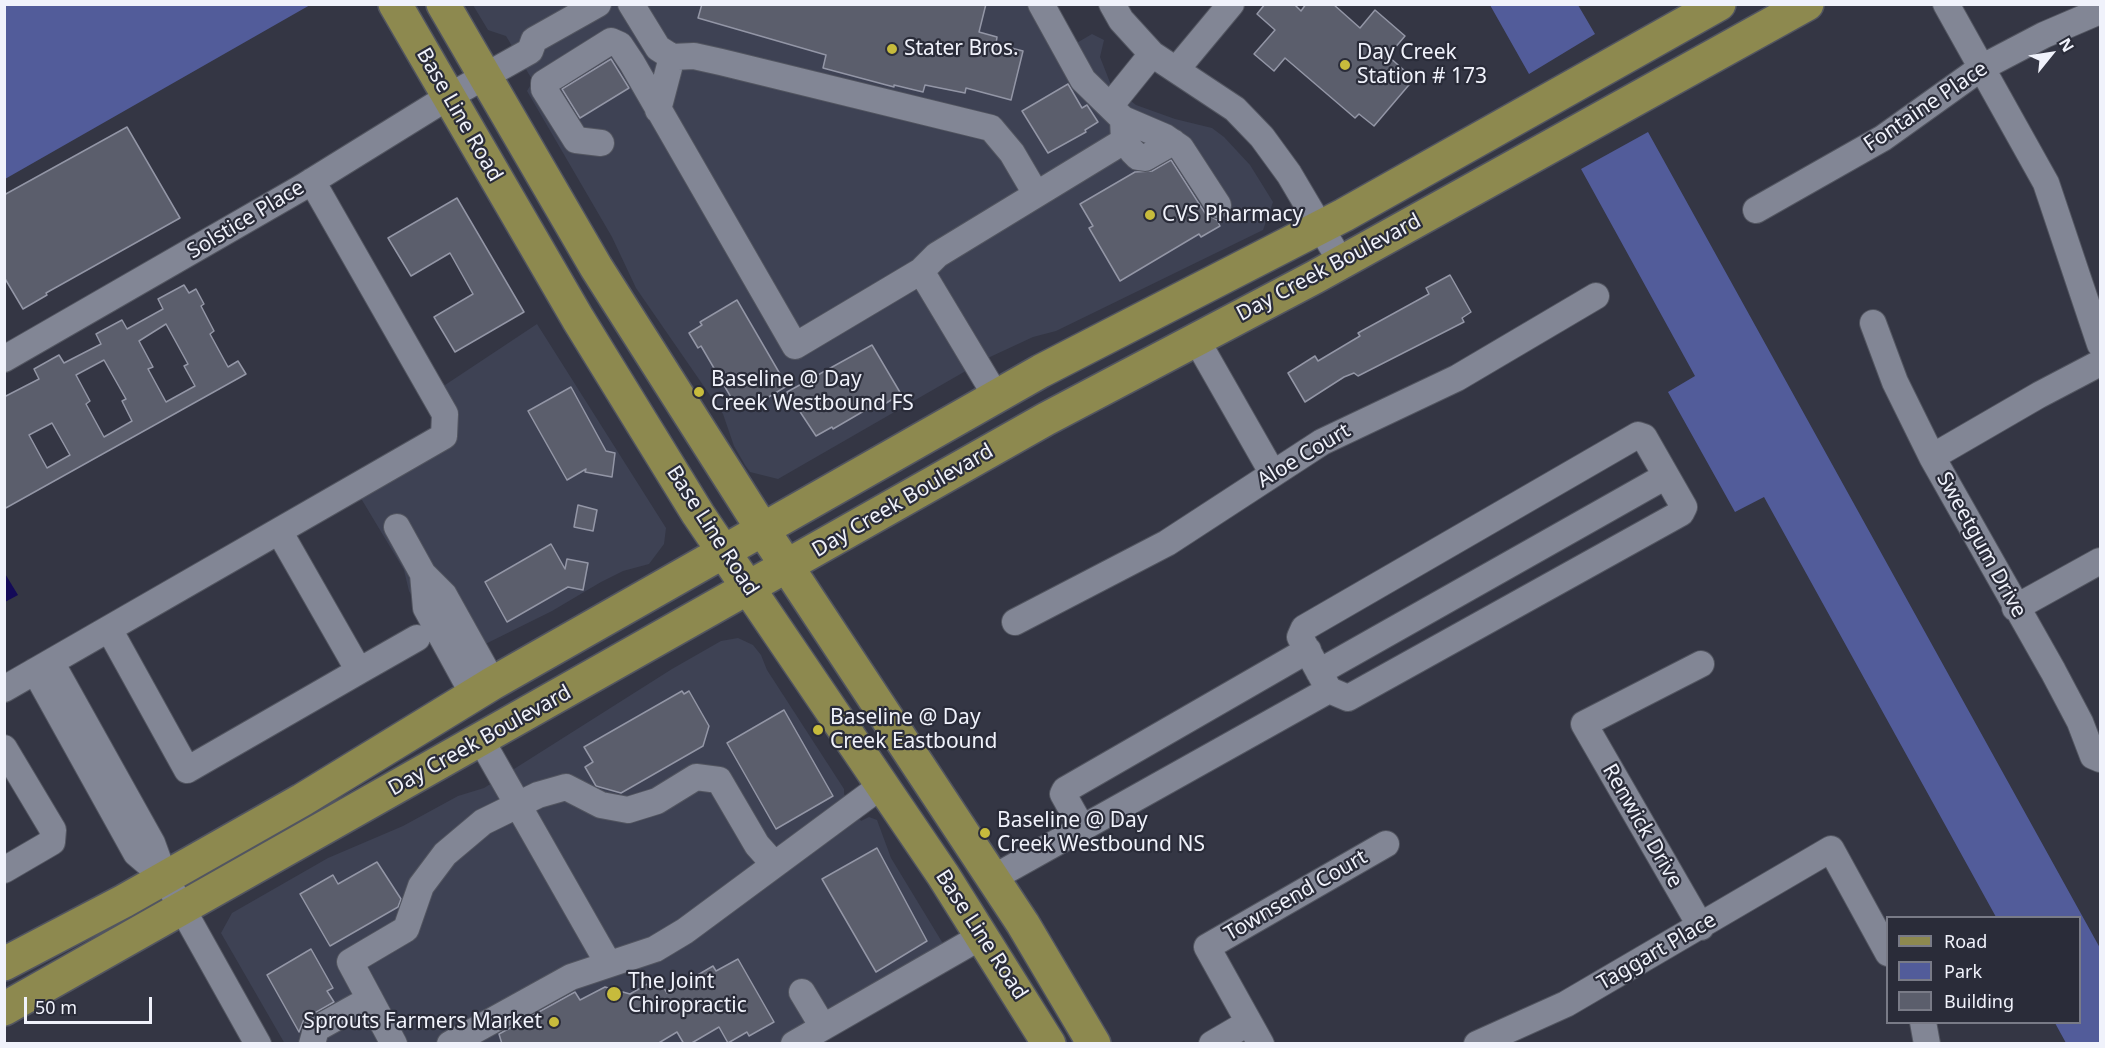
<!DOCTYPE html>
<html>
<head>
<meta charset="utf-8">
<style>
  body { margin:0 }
  #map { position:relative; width:2105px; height:1048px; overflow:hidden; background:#343644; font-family:"Noto Sans",sans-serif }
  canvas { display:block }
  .frame { position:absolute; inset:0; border:6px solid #f0f2fb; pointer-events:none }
  .legend { position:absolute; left:1886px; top:916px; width:195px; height:108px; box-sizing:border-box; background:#2a2c39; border:2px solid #797b87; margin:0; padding:8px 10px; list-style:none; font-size:18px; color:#f0f2fb }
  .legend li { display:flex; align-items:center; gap:12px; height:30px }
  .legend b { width:30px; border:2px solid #797b87 }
  .north { position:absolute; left:2021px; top:24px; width:60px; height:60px; -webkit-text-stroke:4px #2a2c39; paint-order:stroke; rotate:60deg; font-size:16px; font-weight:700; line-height:24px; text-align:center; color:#f0f2fb }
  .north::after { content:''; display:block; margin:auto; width:21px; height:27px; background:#f0f2fb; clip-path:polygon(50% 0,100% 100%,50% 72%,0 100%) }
  .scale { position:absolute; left:24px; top:997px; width:128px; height:27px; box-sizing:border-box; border:3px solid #f0f2fb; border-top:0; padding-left:8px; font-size:18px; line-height:21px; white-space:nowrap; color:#f0f2fb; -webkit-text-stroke:4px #2a2c39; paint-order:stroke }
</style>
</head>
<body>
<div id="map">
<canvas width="2105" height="1048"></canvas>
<div class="frame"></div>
<ul class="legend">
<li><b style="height:8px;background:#8d894f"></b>Road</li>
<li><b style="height:16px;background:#525c9a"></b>Park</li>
<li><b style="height:16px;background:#5b5e6c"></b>Building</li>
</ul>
<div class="north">N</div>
<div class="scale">50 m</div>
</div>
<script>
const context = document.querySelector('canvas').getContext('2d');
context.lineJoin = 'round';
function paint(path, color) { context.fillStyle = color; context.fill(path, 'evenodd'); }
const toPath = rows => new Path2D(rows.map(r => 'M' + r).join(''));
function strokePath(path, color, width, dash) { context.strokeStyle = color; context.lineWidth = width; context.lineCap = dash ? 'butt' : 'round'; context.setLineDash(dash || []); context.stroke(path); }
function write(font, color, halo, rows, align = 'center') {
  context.font = font + ' "Noto Sans",sans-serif'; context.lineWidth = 4.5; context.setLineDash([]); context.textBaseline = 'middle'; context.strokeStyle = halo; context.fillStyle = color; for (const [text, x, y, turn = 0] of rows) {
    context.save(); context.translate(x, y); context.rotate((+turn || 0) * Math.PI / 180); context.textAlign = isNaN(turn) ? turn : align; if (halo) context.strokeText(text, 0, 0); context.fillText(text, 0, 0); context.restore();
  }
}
const built = toPath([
  [473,5,1052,5,1075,44,1092,34,1104,40,1100,57,1111,85,1136,105,1175,119,1212,128,1224,137,1250,165,1273,202,1263,230,1056,331,1033,337,990,357,778,479,750,472,745,465,734,446,723,414,636,288,612,237,527,91,533,81,506,36,488,30],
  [537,324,666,528,664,544,649,564,623,571,601,582,552,611,449,662,409,591,404,570,362,500,360,476,434,427,433,393],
  [738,638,753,645,761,655,767,670,844,789,844,794,861,821,869,817,877,820,891,858,956,965,818,1043,285,1044,221,933,232,913,328,858,403,826,458,796,484,788,672,669,721,641]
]);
const green = toPath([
  [5,4,310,4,310,5,5,179],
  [1490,5,1578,5,1595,34,1529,74],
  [1648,132,2100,948,2100,1043,2066,1043,2055,1023,2080,1022,2080,918,1996,917,1764,497,1735,512,1668,392,1695,376,1581,169]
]);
const water = toPath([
  [4,572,18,595,5,602,4,602]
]);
const building = toPath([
  [702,4,986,4,979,32,997,37,996,44,1023,51,1011,100,966,88,965,93,925,85,923,92,894,85,894,87,823,68,826,55,698,18,702,4],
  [1265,4,1294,4,1301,11,1306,4,1333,4,1360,28,1375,10,1405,36,1388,56,1414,79,1374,126,1359,114,1355,118,1285,58,1274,71,1254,54,1275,30,1257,14,1265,4],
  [611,59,629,88,580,118,562,89,611,59],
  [1068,84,1082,108,1087,105,1098,122,1085,130,1086,132,1048,153,1022,111,1068,84],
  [127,127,180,218,46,293,47,295,23,309,4,277,4,195,127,127],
  [1171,160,1205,213,1217,220,1220,226,1201,237,1199,234,1120,281,1089,228,1093,226,1080,204,1135,172,1152,171,1171,160],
  [457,198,524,312,455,352,434,317,473,294,450,253,411,276,388,238,457,198],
  [1450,275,1471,312,1462,318,1464,322,1358,376,1354,373,1344,377,1305,402,1288,373,1315,356,1318,361,1360,336,1358,333,1429,294,1426,288,1450,275],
  [184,285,189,293,196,289,204,304,201,306,214,331,210,334,228,367,238,361,246,374,4,509,4,397,39,379,34,369,59,355,64,363,101,344,96,334,122,320,127,329,163,309,158,299,184,285],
  [166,324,188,364,184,366,195,386,166,402,148,369,153,367,139,341,166,324],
  [104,360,126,399,122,401,132,421,104,437,86,404,90,401,76,375,104,360],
  [52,423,70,455,47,468,29,435,52,423],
  [737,300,787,386,757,404,755,401,742,409,735,398,732,399,701,346,698,348,689,333,702,325,700,322,737,300],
  [872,345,901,394,883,405,881,401,833,429,832,427,816,436,787,392,872,345],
  [571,387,606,451,615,453,612,477,585,472,586,469,567,480,528,411,571,387],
  [578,505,597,510,593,531,574,527,578,505],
  [551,544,565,569,567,559,588,563,583,590,568,587,507,622,485,582,551,544],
  [682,691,684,694,689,691,709,726,703,746,621,793,596,786,585,767,593,762,584,747,682,691],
  [784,710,833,796,776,829,727,743,784,710],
  [877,848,927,941,876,972,822,879,877,848],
  [377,862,401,899,398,907,330,946,300,894,333,875,338,884,377,862],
  [311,949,333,988,327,991,334,1002,304,1019,299,1032,267,975,311,949],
  [738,959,774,1022,749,1036,747,1032,728,1043,719,1027,690,1044,684,1044,677,1032,657,1044,502,1044,499,1034,575,992,580,1000,605,987,630,994,658,978,667,993,713,966,716,971,738,959]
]);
const minor = toPath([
  [631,4,658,48,672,57,694,56,721,62,991,128,1012,153,1036,194],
  [1041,4,1083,80,1123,119,1124,141,1132,151,1138,157,1145,158,1173,142],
  [1112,4,1121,20,1152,54,1235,109,1262,137,1289,174,1341,262],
  [1946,4,2046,183,2100,344],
  [1176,70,1231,4],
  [1110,106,1152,54],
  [658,110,672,57],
  [1123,119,1165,137,1181,148,1218,205],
  [601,143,576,140,544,89,544,83,611,41,620,45,632,63,795,346,921,271,937,255,1124,141],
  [1756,210,1883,138,1981,68,2044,35,2100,11],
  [921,271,996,396],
  [1873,323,1895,382,1932,457,2053,671,2080,722,2093,756,2100,759],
  [1196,339,1273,474],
  [4,359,301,188,448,97,530,51,534,40,598,4],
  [1932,457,2039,395,2100,363],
  [397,527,423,574,444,595,493,683],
  [423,574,426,608,473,694],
  [2015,608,2100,561],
  [1015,622,1167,543,1322,442,1457,378,1596,296],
  [109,629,187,770,359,671,279,531],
  [51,662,152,843,164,876,258,1044],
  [35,671,136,853,163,876],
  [359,671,417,638],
  [1319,672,1666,476],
  [4,689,444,436,445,414,312,181],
  [481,740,608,963],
  [4,748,53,830,52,842,4,870],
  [1082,828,1063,794,1065,790,1308,650],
  [993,878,1329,690,1348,698,1681,513,1684,507,1644,437,1638,435,1304,628,1300,637,1329,690],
  [1701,927,1584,724,1701,664],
  [802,992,823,1027],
  [1923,1022,1927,1044],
  [312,1044,316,1029,370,999],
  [394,1044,350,962,406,929,421,886,445,854,483,822,538,795,566,787,601,805,628,810,657,801,696,777,719,780,757,845,774,864],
  [450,1044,571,977,655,949,685,931,881,786],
  [794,1044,982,936],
  [1212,1044,1248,1023],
  [1261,1044,1207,947,1386,844],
  [1477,1044,1566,1004,1831,849,1888,953]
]);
const major = toPath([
  [395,4,578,319,698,514,943,875,1049,1044],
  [443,4,596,267,763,530,1023,924,1094,1044],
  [4,964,124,901,302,800,493,683,1041,371,1344,215,1719,4],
  [4,1009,1046,419,1315,277,1807,4]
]);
const markers = [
  [892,49,6,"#c7bb3c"],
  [1345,65,6,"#c7bb3c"],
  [1150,215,6,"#c7bb3c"],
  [699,392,6,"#c7bb3c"],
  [818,730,6,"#c7bb3c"],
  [985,833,6,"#c7bb3c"],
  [614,994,8,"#c7bb3c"],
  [554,1022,6,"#c7bb3c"]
];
const poiNames = [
  ["Stater Bros.",904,49],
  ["Day Creek",1357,53],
  ["Station # 173",1357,77],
  ["CVS Pharmacy",1162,215],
  ["Baseline @ Day",711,380],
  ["Creek Westbound FS",711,404],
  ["Baseline @ Day",830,718],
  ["Creek Eastbound",830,742],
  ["Baseline @ Day",997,821],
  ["Creek Westbound NS",997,845],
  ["The Joint",628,982],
  ["Chiropractic",628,1006],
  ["Sprouts Farmers Market",542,1022,"right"]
];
const streetNames = [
  ["Fontaine Place",1926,107,-34],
  ["Base Line Road",459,115,60],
  ["Solstice Place",246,220,-31],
  ["Day Creek Boulevard",1329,268,-28],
  ["Aloe Court",1304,456,-31],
  ["Day Creek Boulevard",903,501,-30],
  ["Base Line Road",712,531,57],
  ["Sweetgum Drive",1981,545,61],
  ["Day Creek Boulevard",480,741,-29],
  ["Renwick Drive",1642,826,60],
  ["Townsend Court",1296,896,-30],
  ["Base Line Road",981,935,57],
  ["Taggart Place",1657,952,-30]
];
paint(built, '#3e4254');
paint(green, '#525c9a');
paint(water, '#140a58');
paint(building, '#5b5e6c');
strokePath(building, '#9396a6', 1.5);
strokePath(minor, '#525560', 28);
strokePath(major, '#525560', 36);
strokePath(minor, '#828695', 26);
strokePath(major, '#8d894f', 33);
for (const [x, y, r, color] of markers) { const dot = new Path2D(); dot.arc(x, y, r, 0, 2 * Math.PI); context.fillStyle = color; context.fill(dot); strokePath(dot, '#2a2c39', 2); }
write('21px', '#f0f2fb', '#2a2c39', poiNames, 'left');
write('21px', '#f0f2fb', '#2a2c39', streetNames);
</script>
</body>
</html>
